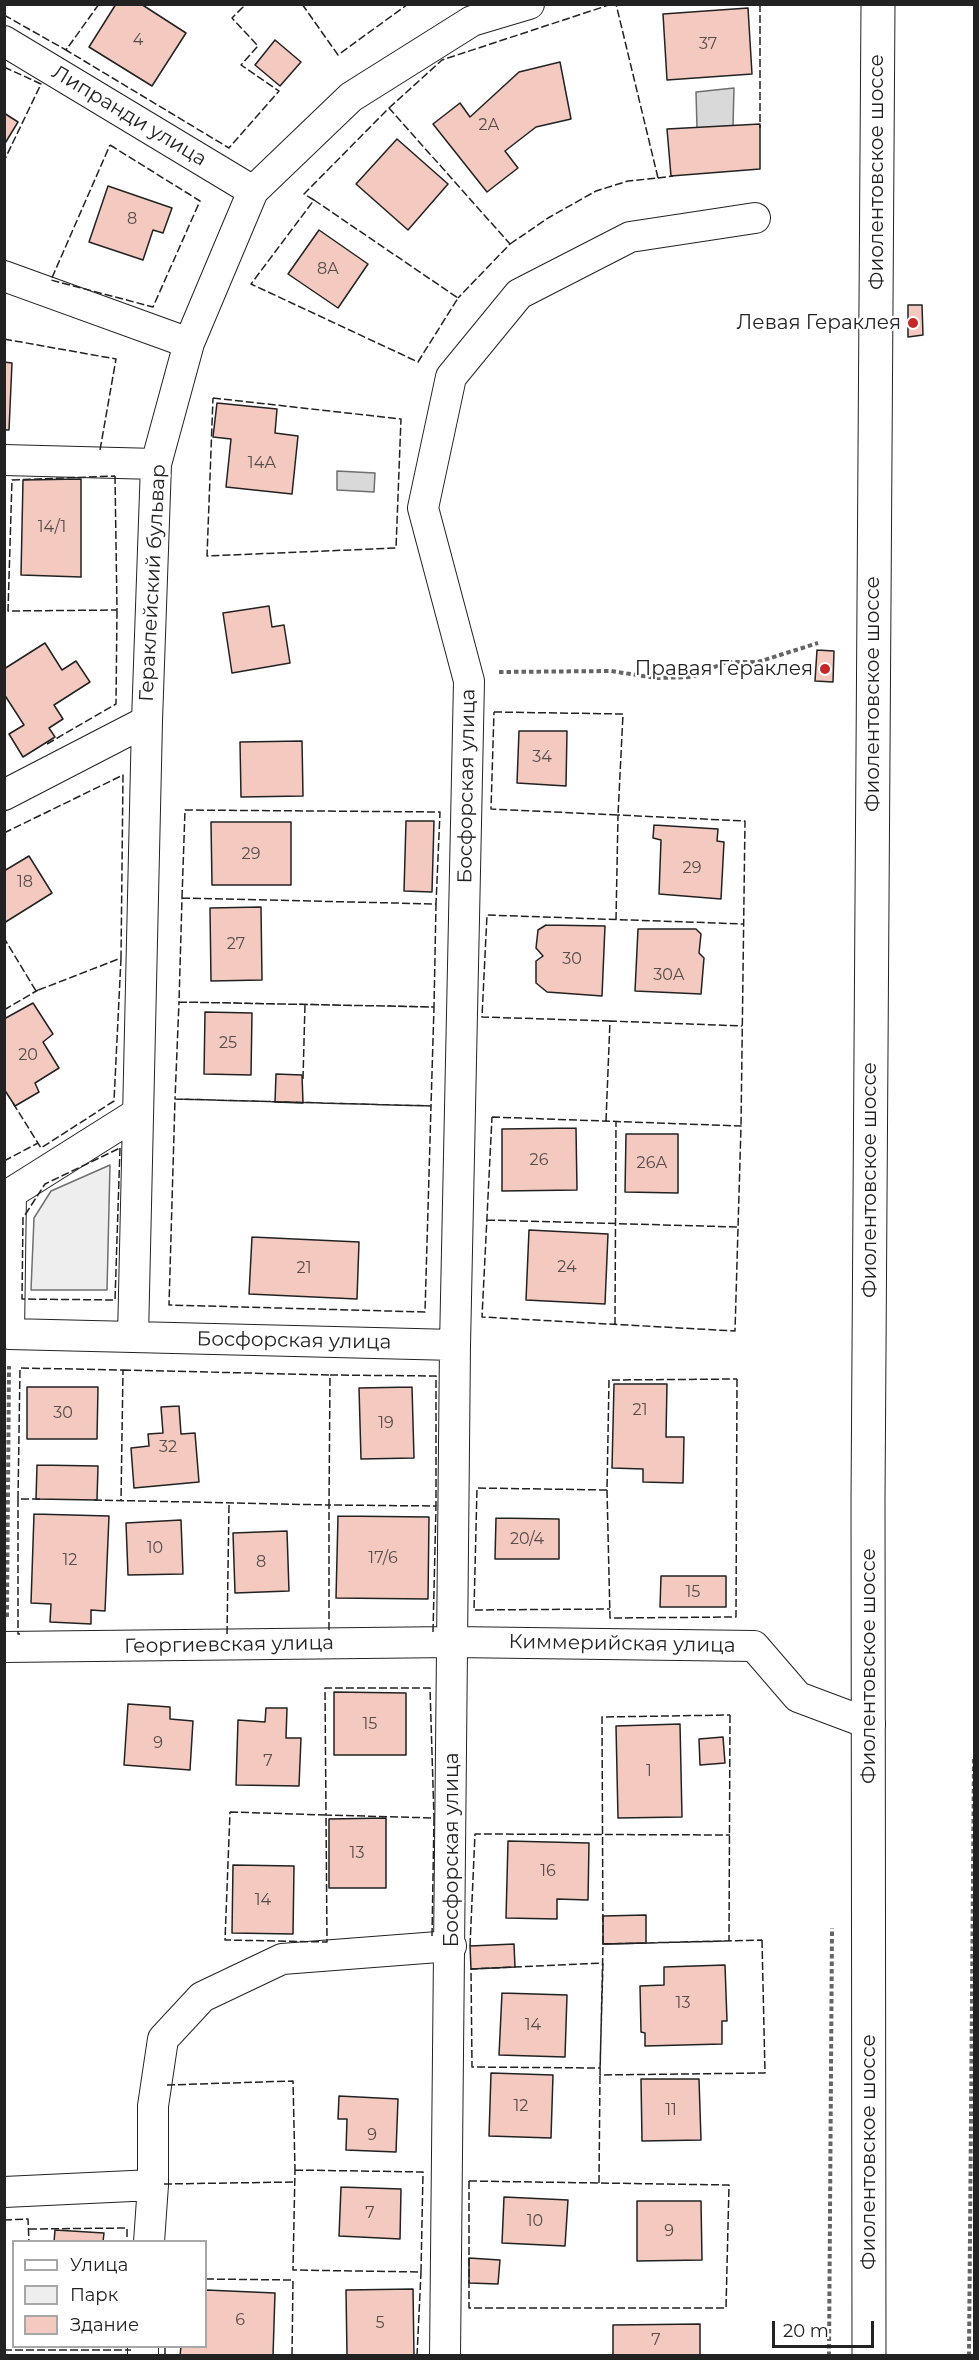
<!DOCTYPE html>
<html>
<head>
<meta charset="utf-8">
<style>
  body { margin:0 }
  #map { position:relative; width:979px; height:2360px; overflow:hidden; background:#fff; font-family:Montserrat,sans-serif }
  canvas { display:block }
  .frame { position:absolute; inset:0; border:6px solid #222; pointer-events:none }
  .legend { position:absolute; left:12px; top:2240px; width:195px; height:108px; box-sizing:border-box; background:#fff; border:2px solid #a7a7a7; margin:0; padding:8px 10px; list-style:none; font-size:18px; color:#222 }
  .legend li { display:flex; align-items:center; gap:12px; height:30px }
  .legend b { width:30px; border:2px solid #a7a7a7 }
  .scale { position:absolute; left:772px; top:2321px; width:102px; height:27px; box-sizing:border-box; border:3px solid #222; border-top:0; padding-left:8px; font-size:18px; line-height:21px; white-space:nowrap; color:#222; -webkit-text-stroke:4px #fff; paint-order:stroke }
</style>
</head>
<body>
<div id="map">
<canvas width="979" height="2360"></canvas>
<div class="frame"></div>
<ul class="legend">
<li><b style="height:8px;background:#fff"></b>Улица</li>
<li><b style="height:16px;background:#eee"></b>Парк</li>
<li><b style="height:16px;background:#f3c9c0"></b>Здание</li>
</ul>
<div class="scale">20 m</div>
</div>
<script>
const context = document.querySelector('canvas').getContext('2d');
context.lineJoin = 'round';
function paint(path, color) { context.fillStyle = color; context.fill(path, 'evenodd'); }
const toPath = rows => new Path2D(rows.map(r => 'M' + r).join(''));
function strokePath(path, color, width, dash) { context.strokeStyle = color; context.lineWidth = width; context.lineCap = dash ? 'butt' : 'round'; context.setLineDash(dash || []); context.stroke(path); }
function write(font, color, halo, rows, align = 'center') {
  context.font = font + ' Montserrat,sans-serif'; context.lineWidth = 4.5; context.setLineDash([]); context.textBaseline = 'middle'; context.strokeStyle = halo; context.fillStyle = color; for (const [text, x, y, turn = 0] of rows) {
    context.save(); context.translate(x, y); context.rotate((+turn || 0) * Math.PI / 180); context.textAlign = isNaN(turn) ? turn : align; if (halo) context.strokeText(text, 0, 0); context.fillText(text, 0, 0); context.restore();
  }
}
const green = toPath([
  [110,1165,107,1290,31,1290,34,1218,51,1191,110,1165]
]);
const water = toPath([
  [734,88,733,126,697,128,696,92,734,88],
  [337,471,375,473,374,492,337,490,337,471]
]);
const building = toPath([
  [116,4,141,4,186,33,152,86,89,47,116,4],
  [748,8,752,74,667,80,663,14,748,8],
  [275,40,301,62,280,86,255,65,275,40],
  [560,62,571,119,536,127,505,151,518,168,487,192,433,124,460,103,470,117,519,72,560,62],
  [4,113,18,122,4,145,4,113],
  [760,124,760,169,671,176,667,129,760,124],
  [397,139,448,184,408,230,356,184,397,139],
  [108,186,172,208,163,233,153,230,143,260,89,242,108,186],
  [319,230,368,264,338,308,288,274,319,230],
  [908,305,922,305,923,335,908,337,908,305],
  [4,362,12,363,9,430,4,430,4,362],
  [217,403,277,409,275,433,298,436,292,494,226,487,231,439,213,437,217,403],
  [81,479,81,577,21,575,23,480,81,479],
  [269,606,272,627,284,625,290,663,232,673,223,613,269,606],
  [45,643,62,670,76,661,90,682,54,705,63,719,49,728,55,737,23,757,9,734,24,725,4,694,4,669,45,643],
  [817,650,834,651,833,682,815,681,817,650],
  [519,731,567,731,566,786,517,783,519,731],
  [302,741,303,796,241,797,240,742,302,741],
  [406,821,434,821,432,892,404,891,406,821],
  [211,822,291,822,291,885,212,885,211,822],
  [654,825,718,829,717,841,724,842,721,899,659,894,661,840,653,838,654,825],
  [29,856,52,893,4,923,4,871,29,856],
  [261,907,262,980,211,981,210,908,261,907],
  [546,925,605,926,602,996,547,992,536,983,536,961,543,956,536,948,538,930,546,925],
  [638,929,696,929,701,934,699,953,704,958,701,994,635,991,638,929],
  [33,1003,53,1034,43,1042,59,1068,35,1083,39,1092,15,1106,4,1089,4,1019,33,1003],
  [205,1012,252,1013,251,1075,204,1074,205,1012],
  [276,1074,302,1075,303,1103,275,1102,276,1074],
  [576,1128,577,1190,502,1191,502,1129,576,1128],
  [626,1134,678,1134,678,1193,625,1192,626,1134],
  [529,1230,608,1234,605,1304,526,1300,529,1230],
  [252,1237,359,1242,357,1299,249,1294,252,1237],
  [614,1384,667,1384,666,1437,684,1437,683,1483,643,1482,643,1469,612,1468,614,1384],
  [27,1387,98,1387,97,1439,27,1439,27,1387],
  [412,1387,414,1458,361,1459,359,1388,412,1387],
  [179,1406,181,1434,195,1433,199,1482,134,1488,131,1448,149,1446,148,1434,163,1433,161,1407,179,1406],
  [37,1465,98,1466,97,1500,36,1499,37,1465],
  [34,1514,109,1516,105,1611,91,1610,91,1624,50,1622,51,1604,31,1603,34,1514],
  [338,1516,429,1517,428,1599,336,1598,338,1516],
  [496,1518,559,1519,559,1559,495,1559,496,1518],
  [181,1520,183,1574,128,1575,126,1523,181,1520],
  [287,1531,289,1591,235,1593,233,1533,287,1531],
  [661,1576,726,1576,726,1607,660,1607,661,1576],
  [334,1692,406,1693,406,1755,334,1755,334,1692],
  [128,1704,170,1707,170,1719,193,1721,190,1770,124,1765,128,1704],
  [266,1708,287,1708,286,1738,301,1738,299,1786,236,1785,238,1720,265,1722,266,1708],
  [680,1724,682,1817,618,1818,616,1726,680,1724],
  [723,1737,725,1763,700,1765,699,1739,723,1737],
  [386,1818,386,1888,329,1888,329,1819,386,1818],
  [508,1841,589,1843,588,1900,557,1899,557,1919,506,1918,508,1841],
  [233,1865,294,1866,293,1934,232,1933,233,1865],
  [646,1915,646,1943,603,1944,603,1916,646,1915],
  [514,1944,515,1967,471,1969,470,1946,514,1944],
  [725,1965,727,2021,722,2021,722,2044,645,2046,645,2033,641,2032,640,1986,664,1985,664,1967,725,1965],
  [502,1993,567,1995,565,2057,499,2055,502,1993],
  [491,2073,553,2075,551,2138,489,2136,491,2073],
  [641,2079,699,2079,701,2140,642,2141,641,2079],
  [339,2096,398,2099,396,2152,346,2150,347,2119,338,2119,339,2096],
  [341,2187,401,2189,400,2239,339,2236,341,2187],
  [504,2197,568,2200,565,2246,502,2243,504,2197],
  [637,2201,701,2201,702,2260,637,2261,637,2201],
  [55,2230,104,2233,103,2242,54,2242,55,2230],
  [469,2258,500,2260,498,2284,469,2283,469,2258],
  [413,2289,414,2356,347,2356,346,2290,413,2289],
  [206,2290,275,2293,273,2356,180,2356,181,2346,206,2346,206,2290],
  [700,2324,700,2356,613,2356,613,2325,700,2324]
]);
const path = toPath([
  [499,672,611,671,656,678,692,677,726,662,758,662,818,643],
  [7,1617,9,1366],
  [829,2356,832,1928],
  [969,2356,974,1758]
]);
const minor = toPath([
  [4,41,253,191],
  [4,276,189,343],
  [4,460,156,464],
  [4,795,147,721],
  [138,1113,11,1193,9,1334,133,1337,147,721,156,464,189,343,253,191,351,97,472,21,529,4],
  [133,1337,455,1345,445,2356],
  [455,1345,469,681,423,508,451,377,519,294,630,237,755,218],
  [4,1647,453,1642,754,1646,798,1697,870,1724],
  [4,2192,153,2185],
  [149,2242,153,2185,153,2106,163,2039,202,1997,282,1959,451,1946],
  [143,2356,143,2346]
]);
const secondary = toPath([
  [869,2356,868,1499,878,4]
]);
const fence = toPath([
  [99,4,66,50,229,148,279,91,241,65,258,46,232,18,243,7,241,4],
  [302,4,338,55,408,4],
  [760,4,760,128],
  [4,15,66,50,67,48],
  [4,67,41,84,4,161],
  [389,108,442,60,612,4],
  [110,145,200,201,153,307,51,280,110,145],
  [658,178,673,176],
  [314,200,458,298,418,362,251,284,314,200],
  [314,200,304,194,389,108,510,244,458,298],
  [510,244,548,218,596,191,628,181,658,178,616,4],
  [4,339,116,359,100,450,97,450],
  [213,398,401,419,396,548,207,556,213,398],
  [115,476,117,610,8,611,12,480,115,476],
  [494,712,623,714,618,815,491,809,494,712],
  [47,744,116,704,117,610,114,610],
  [4,833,123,775,121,958,36,991,4,938],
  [182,898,436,904,434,1007,179,1002,182,898],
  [182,898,185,810,440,812,436,904],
  [616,920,618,815,745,821,741,1126,738,1126],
  [179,1002,434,1007,431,1106,175,1099,179,1002],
  [4,1010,38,990],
  [610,1021,482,1017,487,915,744,924],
  [303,1079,305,1004],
  [175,1099,431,1106,425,1312,169,1305,175,1099],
  [13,1103,41,1148,114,1101,121,958,119,959],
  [492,1117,741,1126,735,1331,482,1317,492,1117],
  [606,1121,610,1021,742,1026],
  [120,1148,115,1300,22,1299,23,1218,45,1184,120,1148],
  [4,1161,38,1143],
  [487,1220,738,1227],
  [615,1325,616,1122],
  [123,1370,330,1375],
  [330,1375,436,1376,436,1506,329,1505,330,1375],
  [737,1379,736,1617,610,1618,607,1490,609,1380,737,1379],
  [607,1490,477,1488,474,1610,610,1609],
  [18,1499,18,1634,20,1634],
  [40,1499,18,1499,20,1368,123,1370,121,1501],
  [94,1500,329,1505,329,1633],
  [433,1632,436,1506],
  [227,1634,229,1504],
  [730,1715,729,1941,603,1944,602,1717,730,1715],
  [230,1812,326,1815,327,1942,225,1940,230,1812],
  [432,1936,434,1818,326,1815,325,1688,430,1688,434,1818],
  [762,1940,765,2073,600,2075,603,1944,762,1940],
  [470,1946,475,1834,730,1835],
  [603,1963,600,2068,472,2067,471,1969,603,1963],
  [167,2085,293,2081,295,2170],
  [295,2170,423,2172,421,2272,293,2270,295,2170],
  [469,2181,729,2185,726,2308,469,2308,469,2181],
  [599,2183,600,2074],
  [164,2184,295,2182],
  [4,2220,28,2219,29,2242],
  [29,2229,127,2228,127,2242],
  [206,2279,293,2280,292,2356],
  [4,2350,131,2350],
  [165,2356,165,2346],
  [417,2356,421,2272]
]);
const markers = [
  [913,323,6,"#c62828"],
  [825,669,6,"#c62828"]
];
const numberNames = [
  ["4",138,40],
  ["37",708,44],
  ["2А",489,125],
  ["8",132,219],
  ["8А",328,269],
  ["14А",262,463],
  ["14/1",52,527],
  ["34",542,757],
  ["29",251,854],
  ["29",692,868],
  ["18",25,882],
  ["27",236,944],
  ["30",572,959],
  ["30А",669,975],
  ["25",228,1043],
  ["20",28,1055],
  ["26",539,1160],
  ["26А",652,1163],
  ["24",567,1267],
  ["21",304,1268],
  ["21",640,1410],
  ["30",63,1413],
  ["19",386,1423],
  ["32",168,1447],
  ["20/4",527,1539],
  ["10",155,1548],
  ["17/6",383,1558],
  ["12",70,1560],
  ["8",261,1562],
  ["15",693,1592],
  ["15",370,1724],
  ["9",158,1743],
  ["7",268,1761],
  ["1",649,1771],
  ["13",357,1853],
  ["16",548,1871],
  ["14",263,1900],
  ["13",683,2003],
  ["14",533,2025],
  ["12",521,2106],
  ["11",671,2110],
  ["9",372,2135],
  ["7",370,2213],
  ["10",535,2221],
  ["9",669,2231],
  ["6",240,2320],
  ["5",380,2323],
  ["7",656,2340]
];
const streetNames = [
  ["Липранди улица",129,116,31],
  ["Фиолентовское шоссе",877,172,-90],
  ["Гераклейский бульвар",153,583,-87],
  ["Фиолентовское шоссе",873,694,-90],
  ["Босфорская улица",467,786,-89],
  ["Фиолентовское шоссе",870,1180,-90],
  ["Босфорская улица",294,1341,1],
  ["Киммерийская улица",622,1644,1],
  ["Георгиевская улица",229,1645,-1],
  ["Фиолентовское шоссе",869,1666,-90],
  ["Босфорская улица",452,1850,-90],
  ["Фиолентовское шоссе",869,2152,-90]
];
const poiNames = [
  ["Левая Гераклея",901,323],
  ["Правая Гераклея",813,669]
];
paint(green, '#eee');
strokePath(green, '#6f6f6f', 1.5);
paint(water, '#d9d9d9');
strokePath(water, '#6f6f6f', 1.5);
paint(building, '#f3c9c0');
strokePath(building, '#222', 1.5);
strokePath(minor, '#222', 32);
strokePath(secondary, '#222', 35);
strokePath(path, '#646464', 4, [4.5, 3]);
strokePath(minor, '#fff', 30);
strokePath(secondary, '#fff', 33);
strokePath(fence, '#222', 1.5, [8, 3]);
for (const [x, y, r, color] of markers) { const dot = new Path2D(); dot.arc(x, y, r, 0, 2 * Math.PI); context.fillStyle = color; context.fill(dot); strokePath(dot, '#fff', 2); }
write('16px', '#564c4a', null, numberNames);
write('20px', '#222', '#fff', streetNames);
write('20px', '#222', '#fff', poiNames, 'right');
</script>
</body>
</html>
